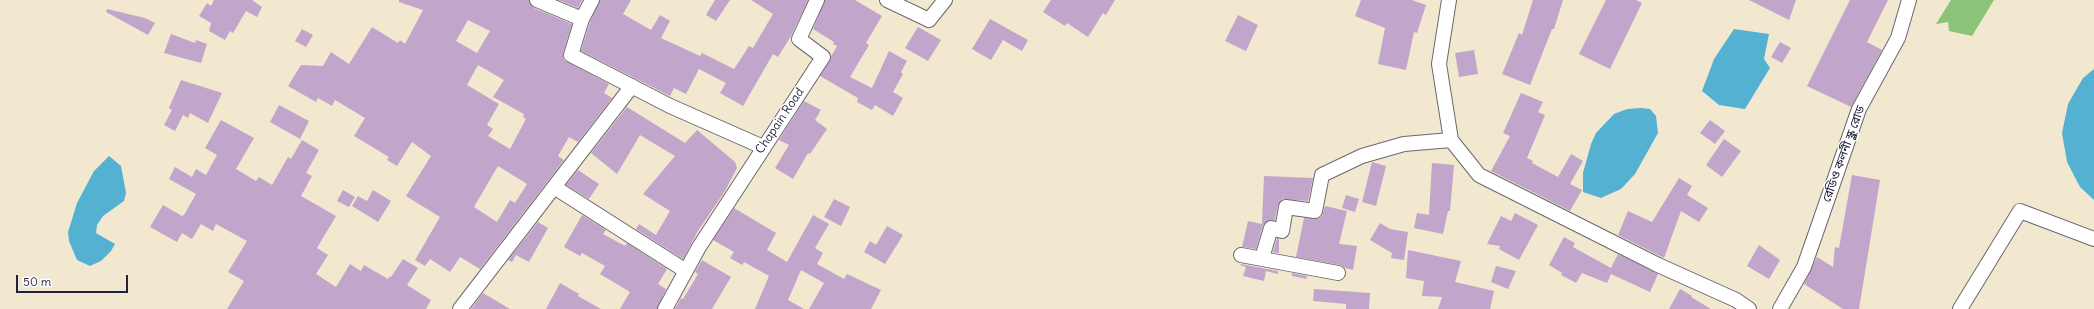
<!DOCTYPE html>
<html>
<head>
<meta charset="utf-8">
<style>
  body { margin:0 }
  #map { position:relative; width:2094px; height:309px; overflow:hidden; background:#f2e8d0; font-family:Delius,sans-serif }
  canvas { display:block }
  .scale { position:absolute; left:16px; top:275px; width:112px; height:18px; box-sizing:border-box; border:2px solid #22223b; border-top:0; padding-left:5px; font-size:12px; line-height:14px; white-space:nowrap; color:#22223b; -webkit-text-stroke:3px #fff; paint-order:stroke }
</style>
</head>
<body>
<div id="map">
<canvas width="2094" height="309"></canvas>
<div class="scale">50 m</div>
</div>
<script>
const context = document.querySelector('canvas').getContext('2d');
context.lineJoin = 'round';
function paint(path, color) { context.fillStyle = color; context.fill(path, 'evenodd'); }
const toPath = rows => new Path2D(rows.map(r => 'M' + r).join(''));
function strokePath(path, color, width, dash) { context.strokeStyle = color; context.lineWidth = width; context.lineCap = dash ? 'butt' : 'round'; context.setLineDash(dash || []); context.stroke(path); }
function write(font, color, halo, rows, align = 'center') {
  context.font = font + ' Delius,"Noto Sans Bengali",sans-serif'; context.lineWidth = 3; context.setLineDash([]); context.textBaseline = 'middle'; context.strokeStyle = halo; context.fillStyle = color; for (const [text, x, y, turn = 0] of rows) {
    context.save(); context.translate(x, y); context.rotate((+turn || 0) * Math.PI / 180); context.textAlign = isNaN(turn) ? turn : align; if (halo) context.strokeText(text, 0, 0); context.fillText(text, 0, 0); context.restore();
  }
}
const green = toPath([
  [1951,0,1994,0,1972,36,1949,31,1948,22,1936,24]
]);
const water = toPath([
  [1734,29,1769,34,1764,59,1770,68,1745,109,1719,105,1702,91,1714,59],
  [2094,69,2094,200,2080,187,2067,162,2062,133,2068,104,2083,78],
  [1641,108,1650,109,1656,116,1658,133,1635,174,1621,189,1601,198,1583,192,1583,173,1591,144,1596,133,1614,114,1627,109],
  [109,156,121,166,126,193,124,201,103,216,97,225,96,233,115,244,111,251,101,261,90,266,77,260,69,241,68,232,77,203,94,171]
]);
const building = toPath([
  [214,0,252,0,262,7,257,17,246,11,233,33,230,31,225,40,209,31,211,23,199,16,207,3,211,6],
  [399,0,529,0,534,8,572,24,563,53,564,60,609,84,604,93,612,98,578,142,569,137,558,156,564,160,480,269,460,257,450,272,430,259,425,266,415,260,440,217,406,196,431,156,412,142,397,166,387,160,389,157,354,136,365,118,335,100,332,106,318,98,316,102,288,86,301,65,323,66,331,52,349,64,372,27,398,43,400,40,405,44,423,10,399,2],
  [468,20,490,31,477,53,456,41],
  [478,65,504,80,493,97,524,114,523,117,526,119,510,149,488,136,493,129,487,125,499,104,467,85],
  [498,166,527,184,515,203,510,200,497,222,474,207],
  [559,0,582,0,578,8],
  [600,0,631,0,623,14,651,30,660,15,670,21,661,38,700,56,702,53,734,69,749,46,753,48,773,14,751,0,808,0,791,36,778,57,773,54,743,106,720,93,726,83,699,69,686,94,674,88,670,96,581,51,590,22],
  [715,0,730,0,716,21,706,15],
  [825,0,855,0,882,16,866,43,869,45,850,77,872,88,889,51,907,61,901,72,903,74,893,92,903,98,893,116,875,105,872,110,857,102,858,98,820,76,837,46,833,44,834,42,813,29],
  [1051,0,1115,0,1106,15,1103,13,1088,37,1067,23,1065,26,1043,12],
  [1361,0,1412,0,1426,5,1417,33,1414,32,1406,70,1378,64,1385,28,1355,16],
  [1533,0,1563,0,1554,29,1552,29,1530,85,1502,74,1519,33,1522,35],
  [1606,0,1636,0,1642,3,1610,69,1579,54],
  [1749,0,1796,0,1789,20],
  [1850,0,1888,0,1867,42,1882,50,1851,107,1807,86],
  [107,9,145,18,155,23,148,35,106,12],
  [1238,15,1258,25,1246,51,1225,41],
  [990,19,1028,40,1022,51,1003,40,991,60,972,49],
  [918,27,941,40,928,61,905,48],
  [302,29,313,35,306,47,295,41],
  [171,34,195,43,196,40,207,44,201,63,164,53],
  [1780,42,1791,48,1782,63,1771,57],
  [1474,50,1478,74,1459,77,1455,53],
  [181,80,222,93,208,123,190,113,188,118,183,115,175,131,164,125,172,110,169,108],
  [1521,93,1543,102,1538,112,1545,115,1527,158,1533,161,1532,163,1558,177,1571,154,1583,161,1570,184,1582,190,1570,211,1491,171,1510,136,1503,133],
  [804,101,821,110,815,120,827,129,810,154,808,153,793,179,775,168,789,145,779,140],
  [279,105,309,121,300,139,270,122],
  [627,107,685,143,697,130,735,162,737,168,725,191,698,231,683,259,636,229,639,224,656,235,670,211,643,194,675,156,640,135,617,174,591,153],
  [221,120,254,138,236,169,256,181,259,177,272,185,288,157,291,159,302,140,319,150,306,173,312,176,301,196,336,216,317,248,328,255,316,274,336,287,350,264,361,271,364,265,388,279,390,276,391,277,403,259,418,268,407,285,431,300,426,309,227,309,244,281,228,272,247,241,216,224,213,231,201,224,192,239,182,233,177,242,150,227,163,205,182,216,184,215,196,194,169,179,175,167,192,177,196,169,206,175,217,155,205,148],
  [1710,120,1725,131,1715,144,1700,133],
  [1724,139,1741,151,1722,177,1706,165],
  [1372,162,1386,166,1376,206,1362,202],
  [1432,163,1454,165,1450,211,1448,211,1443,234,1414,228,1417,213,1429,215],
  [578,170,599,184,589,199,566,185],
  [1852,175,1880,180,1859,309,1843,309,1804,284,1817,257,1833,267,1835,247,1839,248],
  [1264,176,1313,178,1308,201,1283,199,1278,205,1275,220,1269,220,1263,225,1256,249,1242,247,1248,221,1262,224],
  [1679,178,1692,186,1687,195,1708,208,1699,222,1681,211,1664,258,1618,235,1628,211,1652,222],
  [343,190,355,197,349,207,337,201],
  [373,190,391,201,378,222,352,206,358,196,367,201],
  [1346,195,1359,199,1355,212,1342,208],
  [834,199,850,207,841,226,824,217],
  [1325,206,1347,211,1339,244,1357,246,1353,270,1345,268,1340,265,1296,257,1304,218,1318,219,1322,216],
  [734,208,776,233,767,250,787,262,813,215,829,224,815,248,823,253,817,264,844,279,847,274,881,290,871,309,809,309,824,283,801,270,788,300,804,309,755,309,769,276,744,262,742,265,730,258,734,252,713,240],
  [1515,213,1538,225,1519,260,1499,249,1500,246,1487,244,1501,216,1511,221],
  [582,215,606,230,603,234,625,246,627,243,667,269,658,284,666,289,657,309,620,309,630,292,600,274,605,266,582,253,580,256,564,247],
  [538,222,548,228,529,262,516,255,512,262,508,260],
  [1380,223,1390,229,1408,232,1404,260,1391,258,1392,253,1370,240],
  [887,226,903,235,885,264,864,252,870,241,876,245],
  [1564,237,1575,243,1573,247,1611,268,1618,254,1658,274,1650,292,1611,274,1607,283,1582,273,1576,283,1561,275,1562,273,1549,265],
  [1277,238,1279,239,1279,253,1273,252],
  [1759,245,1780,260,1769,279,1747,266],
  [1408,250,1461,261,1455,282,1494,291,1490,309,1438,309,1442,297,1422,296,1424,281,1406,278],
  [702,260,731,277,712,309,675,309,681,298,683,299,698,274,695,272],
  [1241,264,1278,271,1278,274,1266,271,1264,281,1243,276,1246,267,1240,265],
  [1496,266,1516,271,1508,289,1491,282],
  [1292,273,1307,276,1306,279,1292,276],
  [560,283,579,294,578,296,601,309,546,309],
  [1314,289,1370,293,1369,309,1346,309,1346,304,1313,301],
  [1680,289,1692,296,1691,297,1711,309,1669,309],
  [483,293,510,309,471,309]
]);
const minor = toPath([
  [537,0,582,19,592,0],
  [887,0,929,20,945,0],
  [1449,0,1439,64,1451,140,1479,175,1658,265,1736,300,1749,309],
  [582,19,571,55,670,106,763,147],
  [632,86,554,187,686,271],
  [1241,255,1338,273],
  [1262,258,1271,228,1282,231,1286,207,1315,211,1322,175,1362,156,1404,144,1451,140],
  [460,309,554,187],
  [665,309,699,247,823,57,799,39,817,0],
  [1780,309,1804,267,1859,109,1898,38,1909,0],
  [1960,309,2020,211,2094,239]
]);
const streetNames = [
  ["Chapain Road",780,121,-56],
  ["রেডিও কলনী স্কুল রোড",1844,154,-70]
];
paint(green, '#8bc478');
paint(water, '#54b1d2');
paint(building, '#c1a5ca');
strokePath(minor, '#6b676f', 16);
strokePath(minor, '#fff', 14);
write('12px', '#22223b', '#fff', streetNames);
</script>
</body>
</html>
